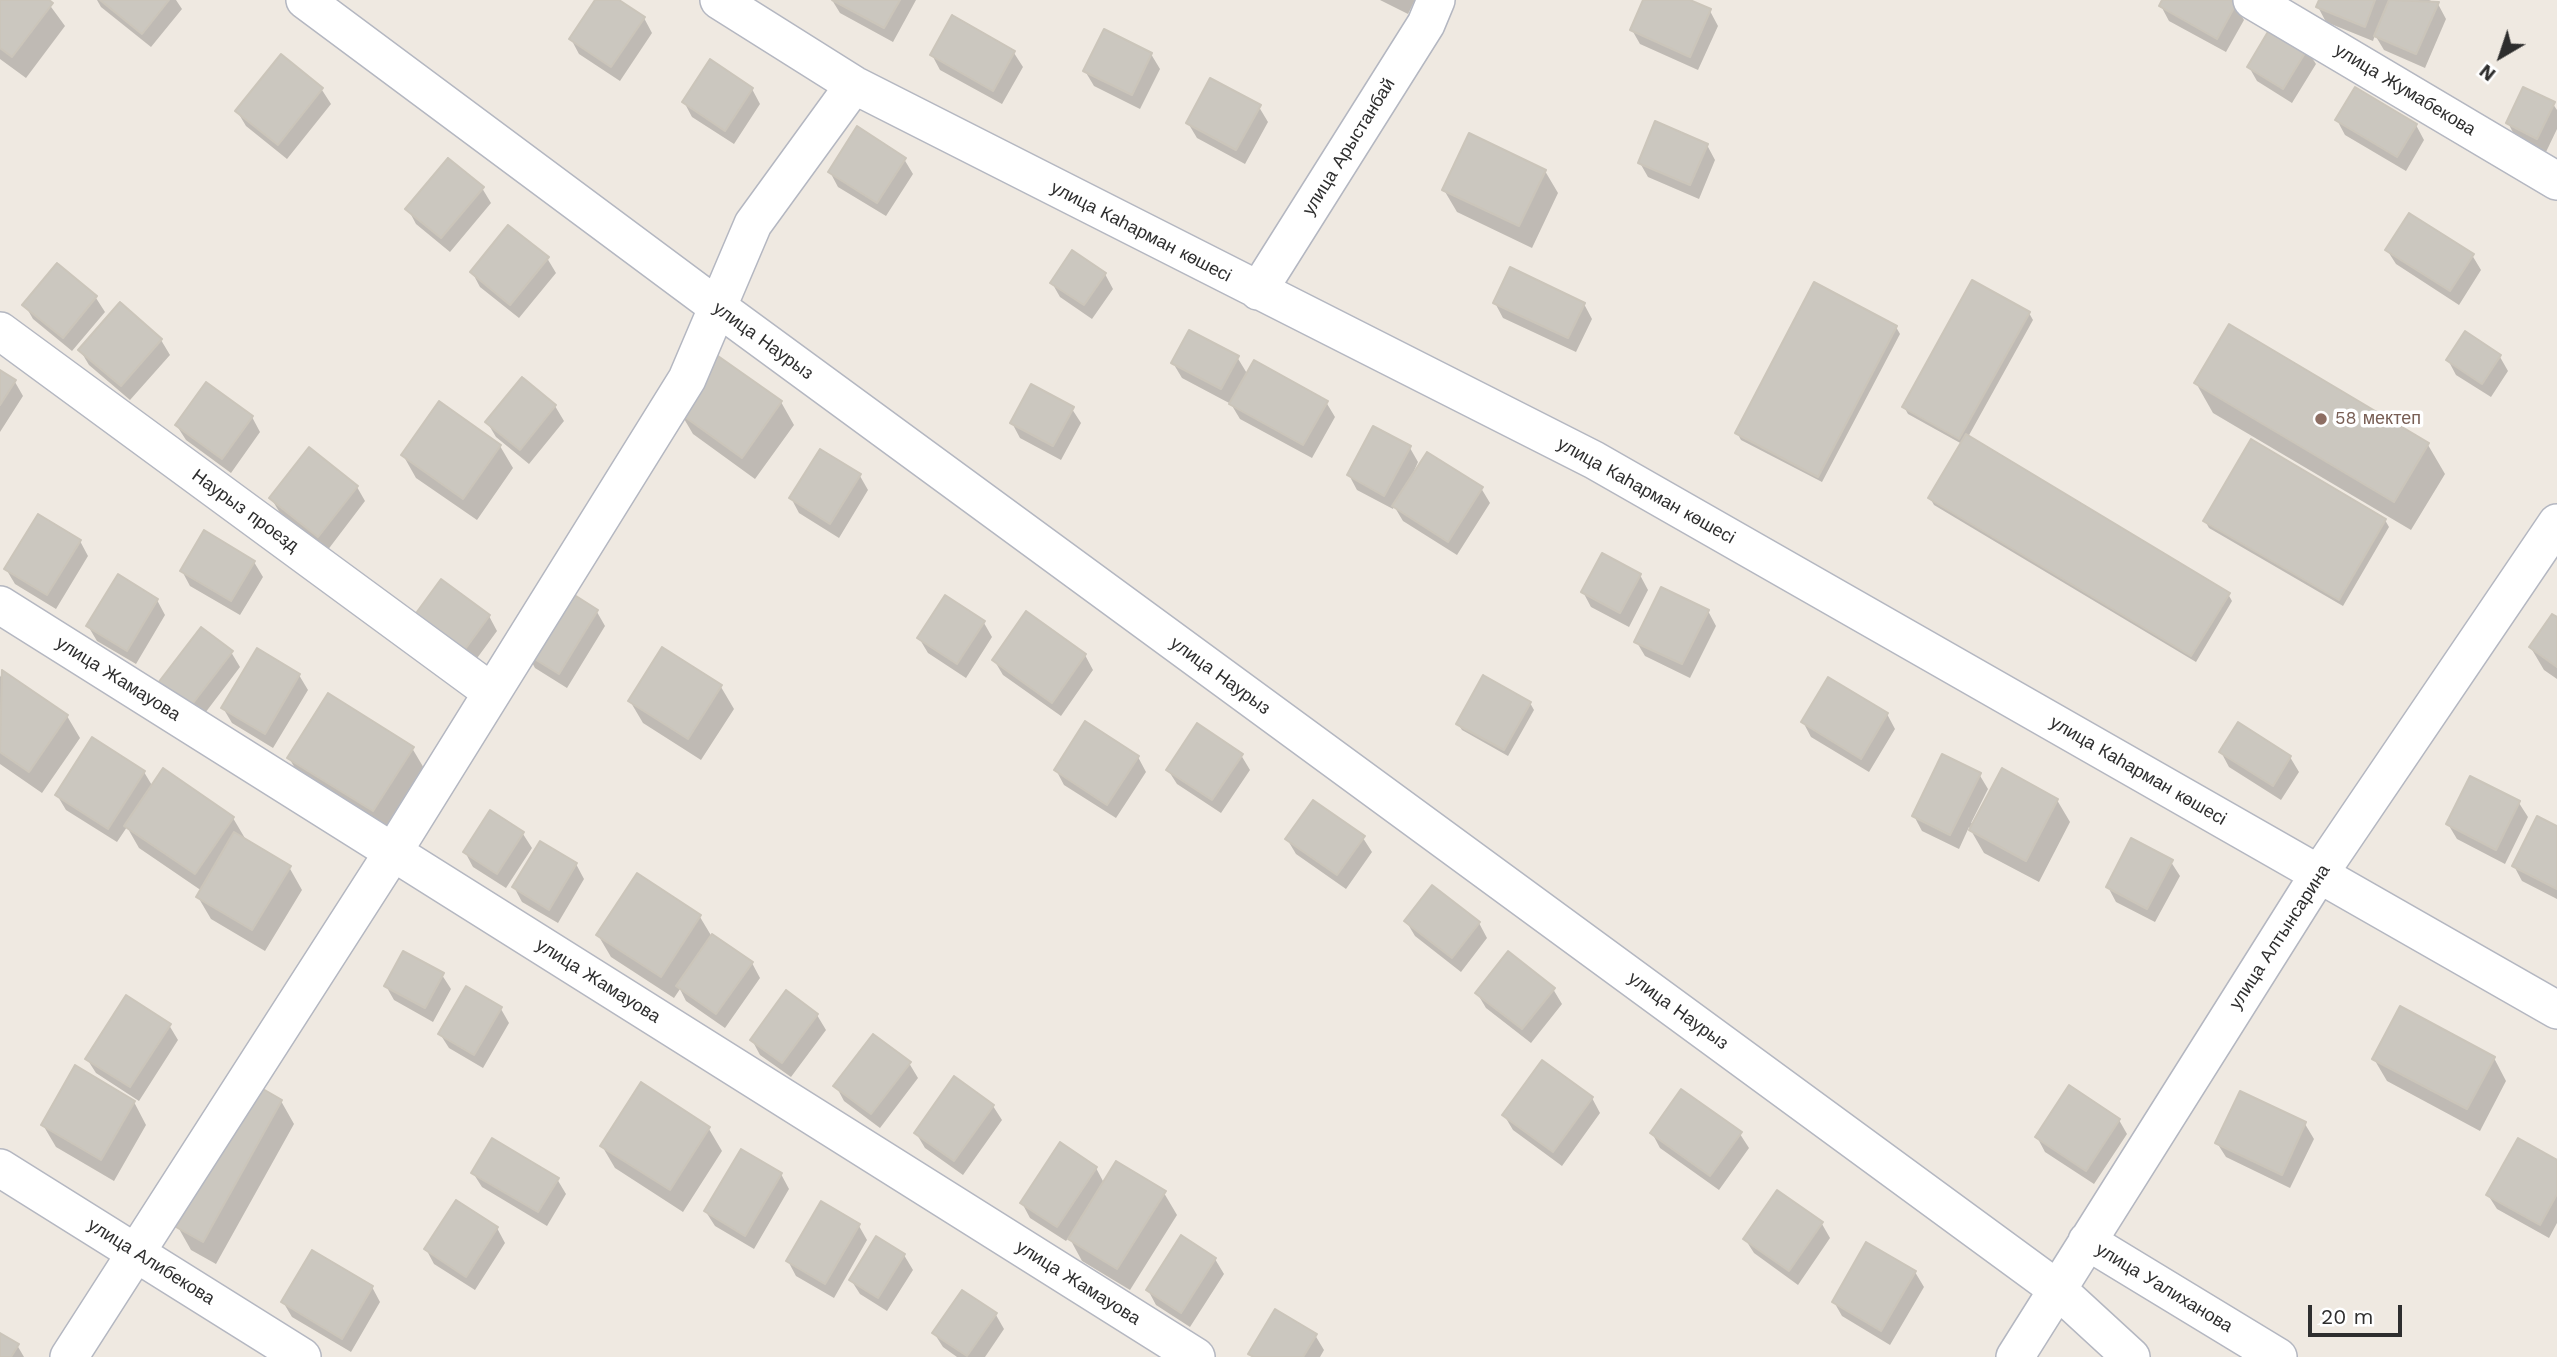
<!DOCTYPE html>
<html>
<head>
<meta charset="utf-8">
<style>
  body { margin:0 }
  #map { position:relative; width:2557px; height:1357px; overflow:hidden; background:#efe9e1; font-family:"Work Sans",sans-serif }
  canvas { display:block }
  .north { position:absolute; left:2466px; top:21px; width:70px; height:70px; -webkit-text-stroke:5px #fff; paint-order:stroke; rotate:219deg; font-size:19px; font-weight:700; line-height:28px; text-align:center; color:#2e2e2e }
  .north::after { content:''; display:block; margin:auto; width:24px; height:32px; background:#2e2e2e; clip-path:polygon(50% 0,100% 100%,50% 72%,0 100%) }
  .scale { position:absolute; left:2308px; top:1305px; width:94px; height:32px; box-sizing:border-box; border:4px solid #2e2e2e; border-top:0; padding-left:9px; font-size:21px; line-height:24px; white-space:nowrap; color:#2e2e2e; -webkit-text-stroke:5px #fff; paint-order:stroke }
</style>
</head>
<body>
<div id="map">
<canvas width="2557" height="1357"></canvas>
<div class="north">N</div>
<div class="scale">20 m</div>
</div>
<script>
const context = document.querySelector('canvas').getContext('2d');
context.lineJoin = 'round';
function paint(path, color) { context.fillStyle = color; context.fill(path, 'evenodd'); }
const toPath = rows => new Path2D(rows.map(r => 'M' + r).join(''));
function strokePath(path, color, width, dash) { context.strokeStyle = color; context.lineWidth = width; context.lineCap = dash ? 'butt' : 'round'; context.setLineDash(dash || []); context.stroke(path); }
function write(font, color, halo, rows, align = 'center') {
  context.font = font + ' "Work Sans",sans-serif'; context.lineWidth = 7; context.setLineDash([]); context.textBaseline = 'middle'; context.strokeStyle = halo; context.fillStyle = color; for (const [text, x, y, turn = 0] of rows) {
    context.save(); context.translate(x, y); context.rotate((+turn || 0) * Math.PI / 180); context.textAlign = isNaN(turn) ? turn : align; if (halo) context.strokeText(text, 0, 0); context.fillText(text, 0, 0); context.restore();
  }
}
const shadow = toPath([
  [0,0,46,0,65,26,26,78,0,59],
  [97,0,176,0,182,9,151,47,101,7],
  [597,0,616,0,644,18,652,33,620,81,579,54,571,39],
  [832,0,916,0,893,42,840,13],
  [1380,0,1415,0,1408,14],
  [1645,0,1685,0,1710,11,1718,26,1698,70,1640,44,1632,30],
  [2164,0,2226,0,2235,5,2244,20,2226,52,2169,21,2161,6],
  [2321,0,2429,0,2438,4,2446,19,2425,68,2384,50,2375,35,2373,41,2326,22,2318,7],
  [952,18,1014,53,1023,67,1002,104,940,70,932,55],
  [2307,50,2316,64,2292,103,2257,81,2249,67],
  [1151,54,1160,69,1140,109,1094,86,1085,71],
  [281,57,322,90,331,104,287,159,246,126,237,111],
  [752,89,760,104,734,144,692,117,684,102],
  [2553,104,2557,110,2557,129,2546,152,2516,138,2508,123],
  [1259,107,1268,122,1245,164,1197,138,1188,123],
  [2337,120,2416,125,2424,140,2406,171,2345,135],
  [1707,145,1715,160,1699,199,1648,177,1640,163],
  [904,159,913,174,886,216,838,187,830,172],
  [1545,171,1558,193,1532,248,1457,212,1444,190],
  [482,188,491,203,450,252,416,224,408,209],
  [2387,250,2472,255,2481,270,2459,305,2396,264],
  [547,258,556,273,519,318,480,287,472,272],
  [58,265,96,298,105,312,72,351,33,319,25,305],
  [1105,274,1113,289,1092,319,1060,297,1052,283],
  [1495,303,1584,304,1592,319,1576,352,1503,318],
  [120,304,161,340,170,355,130,400,89,365,80,350],
  [2029,313,2033,320,1968,437,2228,594,2232,601,2196,662,1934,505,1930,498,1962,444,1908,414,1904,407],
  [1896,327,1900,334,1822,482,1741,440,1737,433],
  [1237,357,1248,375,1326,402,1335,417,1312,458,1240,419,1231,404,1182,378,1173,363],
  [2500,357,2508,371,2491,397,2456,375,2448,360],
  [0,372,15,382,23,396,0,432],
  [522,380,555,406,564,421,529,464,496,437,487,422],
  [2196,383,2428,445,2445,474,2411,530,2213,413],
  [781,402,794,425,755,479,693,434,680,412],
  [1072,409,1081,423,1061,460,1020,438,1012,423],
  [252,417,260,432,231,473,186,440,177,426],
  [500,446,513,468,477,520,416,478,403,455],
  [1410,448,1418,462,1414,471,1481,488,1490,503,1457,555,1403,521,1394,506,1393,509,1357,490,1349,475],
  [860,476,868,490,839,538,799,513,791,498],
  [357,487,365,501,327,551,280,513,271,498],
  [2385,520,2389,527,2343,606,2209,528,2205,521],
  [80,541,88,556,56,609,15,584,6,569],
  [254,562,263,577,240,615,190,586,182,571],
  [1640,575,1648,590,1629,627,1591,607,1583,592],
  [157,600,165,615,136,664,97,641,88,626],
  [1708,611,1716,626,1690,678,1645,656,1636,641],
  [597,612,605,626,567,688,535,668,527,653],
  [489,616,497,631,472,665,425,631],
  [2557,619,2557,679,2544,670,2531,648],
  [984,623,992,637,966,678,928,653,919,638],
  [663,650,721,687,734,709,701,760,643,723,630,701],
  [231,652,240,667,199,721,169,698],
  [1085,655,1093,670,1061,716,1003,675,994,660],
  [3,672,67,716,80,738,42,793,0,764,0,677],
  [299,675,308,690,273,748,232,723,223,708],
  [1530,703,1534,710,1508,756,1462,730,1458,724],
  [1887,714,1895,729,1869,772,1811,737,1803,722],
  [2238,724,2290,757,2299,772,2281,800,2229,767,2221,752],
  [412,748,425,770,387,832,302,780,289,758],
  [1241,755,1250,770,1221,813,1177,784,1168,770],
  [1138,757,1146,772,1116,818,1064,785,1056,770],
  [144,772,153,787,233,818,246,840,289,867,302,890,265,951,211,919,198,897,202,891,139,848,127,827,117,842,66,810,57,795],
  [1979,774,1988,789,1971,823,2057,800,2070,822,2039,882,1984,853,1969,827,1959,849,1922,831,1914,816],
  [2471,778,2519,803,2528,817,2505,864,2457,839,2448,824],
  [491,813,523,834,532,848,506,888,473,867,465,852],
  [2557,828,2557,899,2522,881,2514,866],
  [1363,838,1372,852,1346,889,1296,854,1287,839],
  [2171,862,2180,876,2155,922,2116,902,2108,887],
  [576,864,584,879,558,923,522,902,514,887],
  [700,917,712,937,752,963,760,978,725,1028,686,1001,680,989,674,998,611,957,598,935],
  [1406,921,1479,923,1487,938,1461,972,1415,936],
  [442,975,451,989,433,1022,394,1000,386,986],
  [1553,989,1562,1004,1531,1043,1486,1008,1477,993],
  [501,1009,509,1023,483,1068,449,1048,440,1034],
  [817,1015,826,1030,791,1077,760,1055,752,1040],
  [169,1025,178,1040,139,1101,96,1073,87,1059],
  [2494,1058,2506,1081,2480,1131,2387,1081,2374,1059],
  [909,1063,918,1078,880,1128,844,1101,836,1086],
  [641,1085,709,1129,722,1151,683,1212,615,1168,602,1146],
  [2241,1093,2305,1124,2314,1139,2290,1188,2226,1157,2217,1143],
  [1592,1098,1600,1113,1562,1166,1513,1130,1504,1115],
  [281,1101,294,1124,216,1264,191,1250,178,1227],
  [134,1102,146,1125,114,1181,56,1147,43,1125],
  [993,1106,1002,1120,963,1175,925,1148,916,1133],
  [2119,1120,2127,1134,2094,1184,2045,1152,2037,1137],
  [1652,1133,1740,1134,1749,1148,1719,1190,1660,1148],
  [2557,1162,2557,1223,2549,1238,2497,1209,2488,1195],
  [1096,1168,1104,1183,1164,1193,1177,1215,1130,1290,1082,1261,1069,1237,1066,1241,1030,1218,1022,1203],
  [473,1173,557,1179,566,1194,547,1226,482,1187],
  [781,1174,789,1189,754,1249,715,1226,706,1212],
  [1822,1224,1830,1238,1798,1285,1754,1253,1745,1239],
  [859,1226,867,1240,834,1298,796,1276,788,1261],
  [497,1228,505,1243,475,1290,434,1264,426,1249],
  [1867,1245,1915,1272,1924,1287,1890,1345,1842,1316,1834,1302],
  [904,1255,913,1270,887,1311,860,1294,851,1280],
  [1215,1259,1224,1274,1190,1327,1156,1305,1148,1290],
  [372,1287,380,1302,351,1352,292,1317,283,1302],
  [996,1315,1004,1329,985,1357,957,1357,943,1347,934,1333],
  [0,1335,17,1345,24,1357,0,1357],
  [1315,1335,1324,1350,1320,1357,1252,1357,1250,1354]
]);
const building = toPath([
  [0,0,49,0,53,3,12,57,0,48,0,0],
  [100,0,169,0,142,34,100,0],
  [595,0,619,0,645,17,611,67,569,39,595,0],
  [832,0,900,0,884,28,832,0],
  [1643,0,1690,0,1711,9,1690,57,1630,30,1643,0],
  [2162,0,2230,0,2236,4,2217,39,2159,6,2162,0],
  [2319,0,2375,0,2365,27,2316,7,2319,0],
  [2389,0,2439,2,2416,54,2374,36,2389,0],
  [952,15,1015,51,993,91,930,55,952,15],
  [2272,25,2308,48,2283,89,2247,67,2272,25],
  [1104,29,1152,53,1132,95,1083,71,1104,29],
  [281,54,323,88,278,145,235,111,281,54],
  [710,59,753,88,725,131,682,102,710,59],
  [1210,78,1261,105,1236,150,1186,123,1210,78],
  [2355,87,2417,124,2397,157,2335,120,2355,87],
  [2523,87,2555,102,2537,139,2506,123,2523,87],
  [1655,121,1708,144,1690,185,1638,163,1655,121],
  [857,126,906,158,877,203,828,172,857,126],
  [1469,133,1546,170,1519,226,1442,190,1469,133],
  [448,158,484,187,441,238,405,209,448,158],
  [2409,213,2474,254,2450,291,2385,250,2409,213],
  [508,225,549,257,510,305,470,272,508,225],
  [1072,250,1106,273,1084,305,1050,283,1072,250],
  [57,263,97,296,63,338,22,305,57,263],
  [1510,267,1585,303,1568,338,1493,303,1510,267],
  [1972,280,2030,312,1959,439,1902,407,1972,280],
  [1814,282,1897,326,1818,477,1735,433,1814,282],
  [120,302,162,339,121,386,78,350,120,302],
  [2229,324,2429,443,2394,502,2194,383,2229,324],
  [1189,330,1239,356,1221,389,1171,363,1189,330],
  [2465,331,2501,355,2482,384,2446,360,2465,331],
  [718,356,782,401,742,458,678,412,718,356],
  [1254,360,1328,401,1303,445,1229,404,1254,360],
  [0,370,16,380,0,405,0,370],
  [522,377,556,405,520,450,485,422,522,377],
  [206,382,253,416,222,459,175,425,206,382],
  [1031,384,1074,407,1053,446,1010,423,1031,384],
  [439,401,501,445,463,499,401,455,439,401],
  [1373,426,1411,446,1384,496,1347,475,1373,426],
  [1966,434,2230,593,2191,656,1928,498,1966,434],
  [2251,439,2386,519,2339,600,2203,521,2251,439],
  [309,447,358,486,318,537,269,498,309,447],
  [820,449,861,474,830,524,789,498,820,449],
  [1427,452,1483,487,1448,542,1392,506,1427,452],
  [38,514,81,540,47,595,4,569,38,514],
  [204,530,255,561,231,601,180,571,204,530],
  [1602,553,1641,574,1620,613,1581,592,1602,553],
  [118,574,158,599,127,651,86,626,118,574],
  [441,579,490,615,463,652,414,616,441,579],
  [1661,587,1709,610,1682,664,1634,642,1661,587],
  [565,589,598,610,559,674,525,653,565,589],
  [945,595,985,621,957,664,917,638,945,595],
  [1026,611,1086,654,1052,703,992,660,1026,611],
  [2552,614,2557,617,2557,667,2529,647,2552,614],
  [201,627,233,651,190,707,158,683,201,627],
  [662,647,722,685,688,739,628,701,662,647],
  [257,648,300,674,265,734,221,708,257,648],
  [2,670,68,715,29,772,0,752,2,670],
  [1483,675,1531,702,1504,750,1456,724,1483,675],
  [1828,677,1888,713,1861,759,1801,722,1828,677],
  [328,693,414,747,373,811,287,758,328,693],
  [1085,721,1139,756,1107,805,1054,770,1085,721],
  [2238,722,2291,756,2273,786,2219,752,2238,722],
  [1197,723,1243,754,1212,800,1166,770,1197,723],
  [92,737,145,771,108,829,55,795,92,737],
  [1942,754,1981,773,1950,835,1912,816,1942,754],
  [163,768,234,817,195,874,124,826,163,768],
  [2002,768,2058,799,2026,861,1969,830,2002,768],
  [2470,776,2520,801,2496,850,2446,824,2470,776],
  [1313,800,1365,836,1337,875,1285,839,1313,800],
  [490,810,524,832,497,874,463,852,490,810],
  [2537,816,2557,826,2557,889,2512,866,2537,816],
  [234,832,291,866,252,930,196,897,234,832],
  [2131,838,2173,860,2147,909,2106,887,2131,838],
  [540,841,577,863,549,910,512,887,540,841],
  [637,873,701,915,661,977,596,935,637,873],
  [1432,885,1480,922,1452,958,1404,921,1432,885],
  [712,934,753,962,716,1014,676,986,712,934],
  [403,951,444,973,425,1008,384,986,403,951],
  [1508,951,1555,988,1522,1029,1475,993,1508,951],
  [466,986,502,1007,474,1055,438,1034,466,986],
  [786,990,818,1014,782,1063,750,1040,786,990],
  [126,995,171,1024,130,1087,85,1059,126,995],
  [2400,1006,2495,1057,2467,1109,2372,1059,2400,1006],
  [873,1034,911,1062,871,1114,833,1086,873,1034],
  [1542,1060,1593,1097,1553,1152,1502,1115,1542,1060],
  [75,1065,135,1101,101,1160,41,1125,75,1065],
  [954,1076,994,1105,954,1161,914,1133,954,1076],
  [641,1082,710,1127,670,1190,600,1146,641,1082],
  [256,1085,282,1100,203,1242,176,1227,256,1085],
  [2069,1085,2120,1119,2086,1171,2035,1137,2069,1085],
  [1681,1089,1742,1132,1710,1176,1650,1133,1681,1089],
  [2240,1091,2306,1122,2282,1175,2215,1143,2240,1091],
  [492,1138,559,1178,538,1212,471,1173,492,1138],
  [2518,1138,2557,1160,2557,1194,2540,1225,2486,1195,2518,1138],
  [1060,1142,1097,1167,1057,1227,1020,1203,1060,1142],
  [741,1149,782,1173,745,1236,704,1211,741,1149],
  [1116,1161,1166,1191,1117,1269,1068,1239,1116,1161],
  [1777,1190,1823,1222,1789,1271,1743,1239,1777,1190],
  [456,1200,498,1227,466,1277,424,1249,456,1200],
  [821,1201,860,1224,825,1284,786,1261,821,1201],
  [1181,1235,1216,1258,1181,1313,1146,1290,1181,1235],
  [876,1236,905,1254,878,1298,849,1280,876,1236],
  [1866,1242,1916,1271,1881,1331,1832,1302,1866,1242],
  [312,1250,373,1286,342,1339,281,1302,312,1250],
  [962,1290,997,1313,967,1356,932,1333,962,1290],
  [1275,1309,1317,1334,1303,1357,1254,1357,1248,1354,1275,1309],
  [0,1333,19,1344,11,1357,0,1357,0,1333]
]);
const street = toPath([
  [305,0,719,308,2057,1289,2131,1357],
  [719,0,854,85,1594,460,2557,1010],
  [2252,0,2557,181],
  [1258,291,1426,24,1436,0],
  [0,331,490,691],
  [0,605,1196,1357],
  [0,1168,302,1357],
  [2087,1241,2278,1357],
  [69,1357,393,852,687,379,753,224,854,85],
  [2015,1357,2319,874,2557,523]
]);
const markers = [
  [2321,419,7,"#8d6e63"]
];
const streetNames = [
  ["улица Жумабекова",2405,90,31],
  ["улица Арыстанбай",1349,147,-58],
  ["улица Каһарман көшесі",1141,232,27],
  ["улица Наурыз",763,341,36],
  ["улица Каһарман көшесі",1646,491,29],
  ["Наурыз проезд",245,511,36],
  ["улица Наурыз",1220,676,36],
  ["улица Жамауова",118,679,32],
  ["улица Каһарман көшесі",2138,771,30],
  ["улица Алтынсарина",2280,937,-57],
  ["улица Жамауова",598,981,32],
  ["улица Наурыз",1678,1011,36],
  ["улица Алибекова",151,1262,32],
  ["улица Жамауова",1078,1283,32],
  ["улица Уалиханова",2164,1288,31]
];
const educationNames = [
  ["58 мектеп",2335,419]
];
paint(shadow, '#0003');
paint(building, '#cbc7bf');
strokePath(building, '#cbc5ba', 2);
strokePath(street, '#b4b7c1', 40);
strokePath(street, '#fff', 37);
for (const [x, y, r, color] of markers) { const dot = new Path2D(); dot.arc(x, y, r, 0, 2 * Math.PI); context.fillStyle = color; context.fill(dot); strokePath(dot, '#fff', 2.5); }
write('18px', '#2e2e2e', '#fff', streetNames);
write('18px', '#785e54', '#fff', educationNames, 'left');
</script>
</body>
</html>
